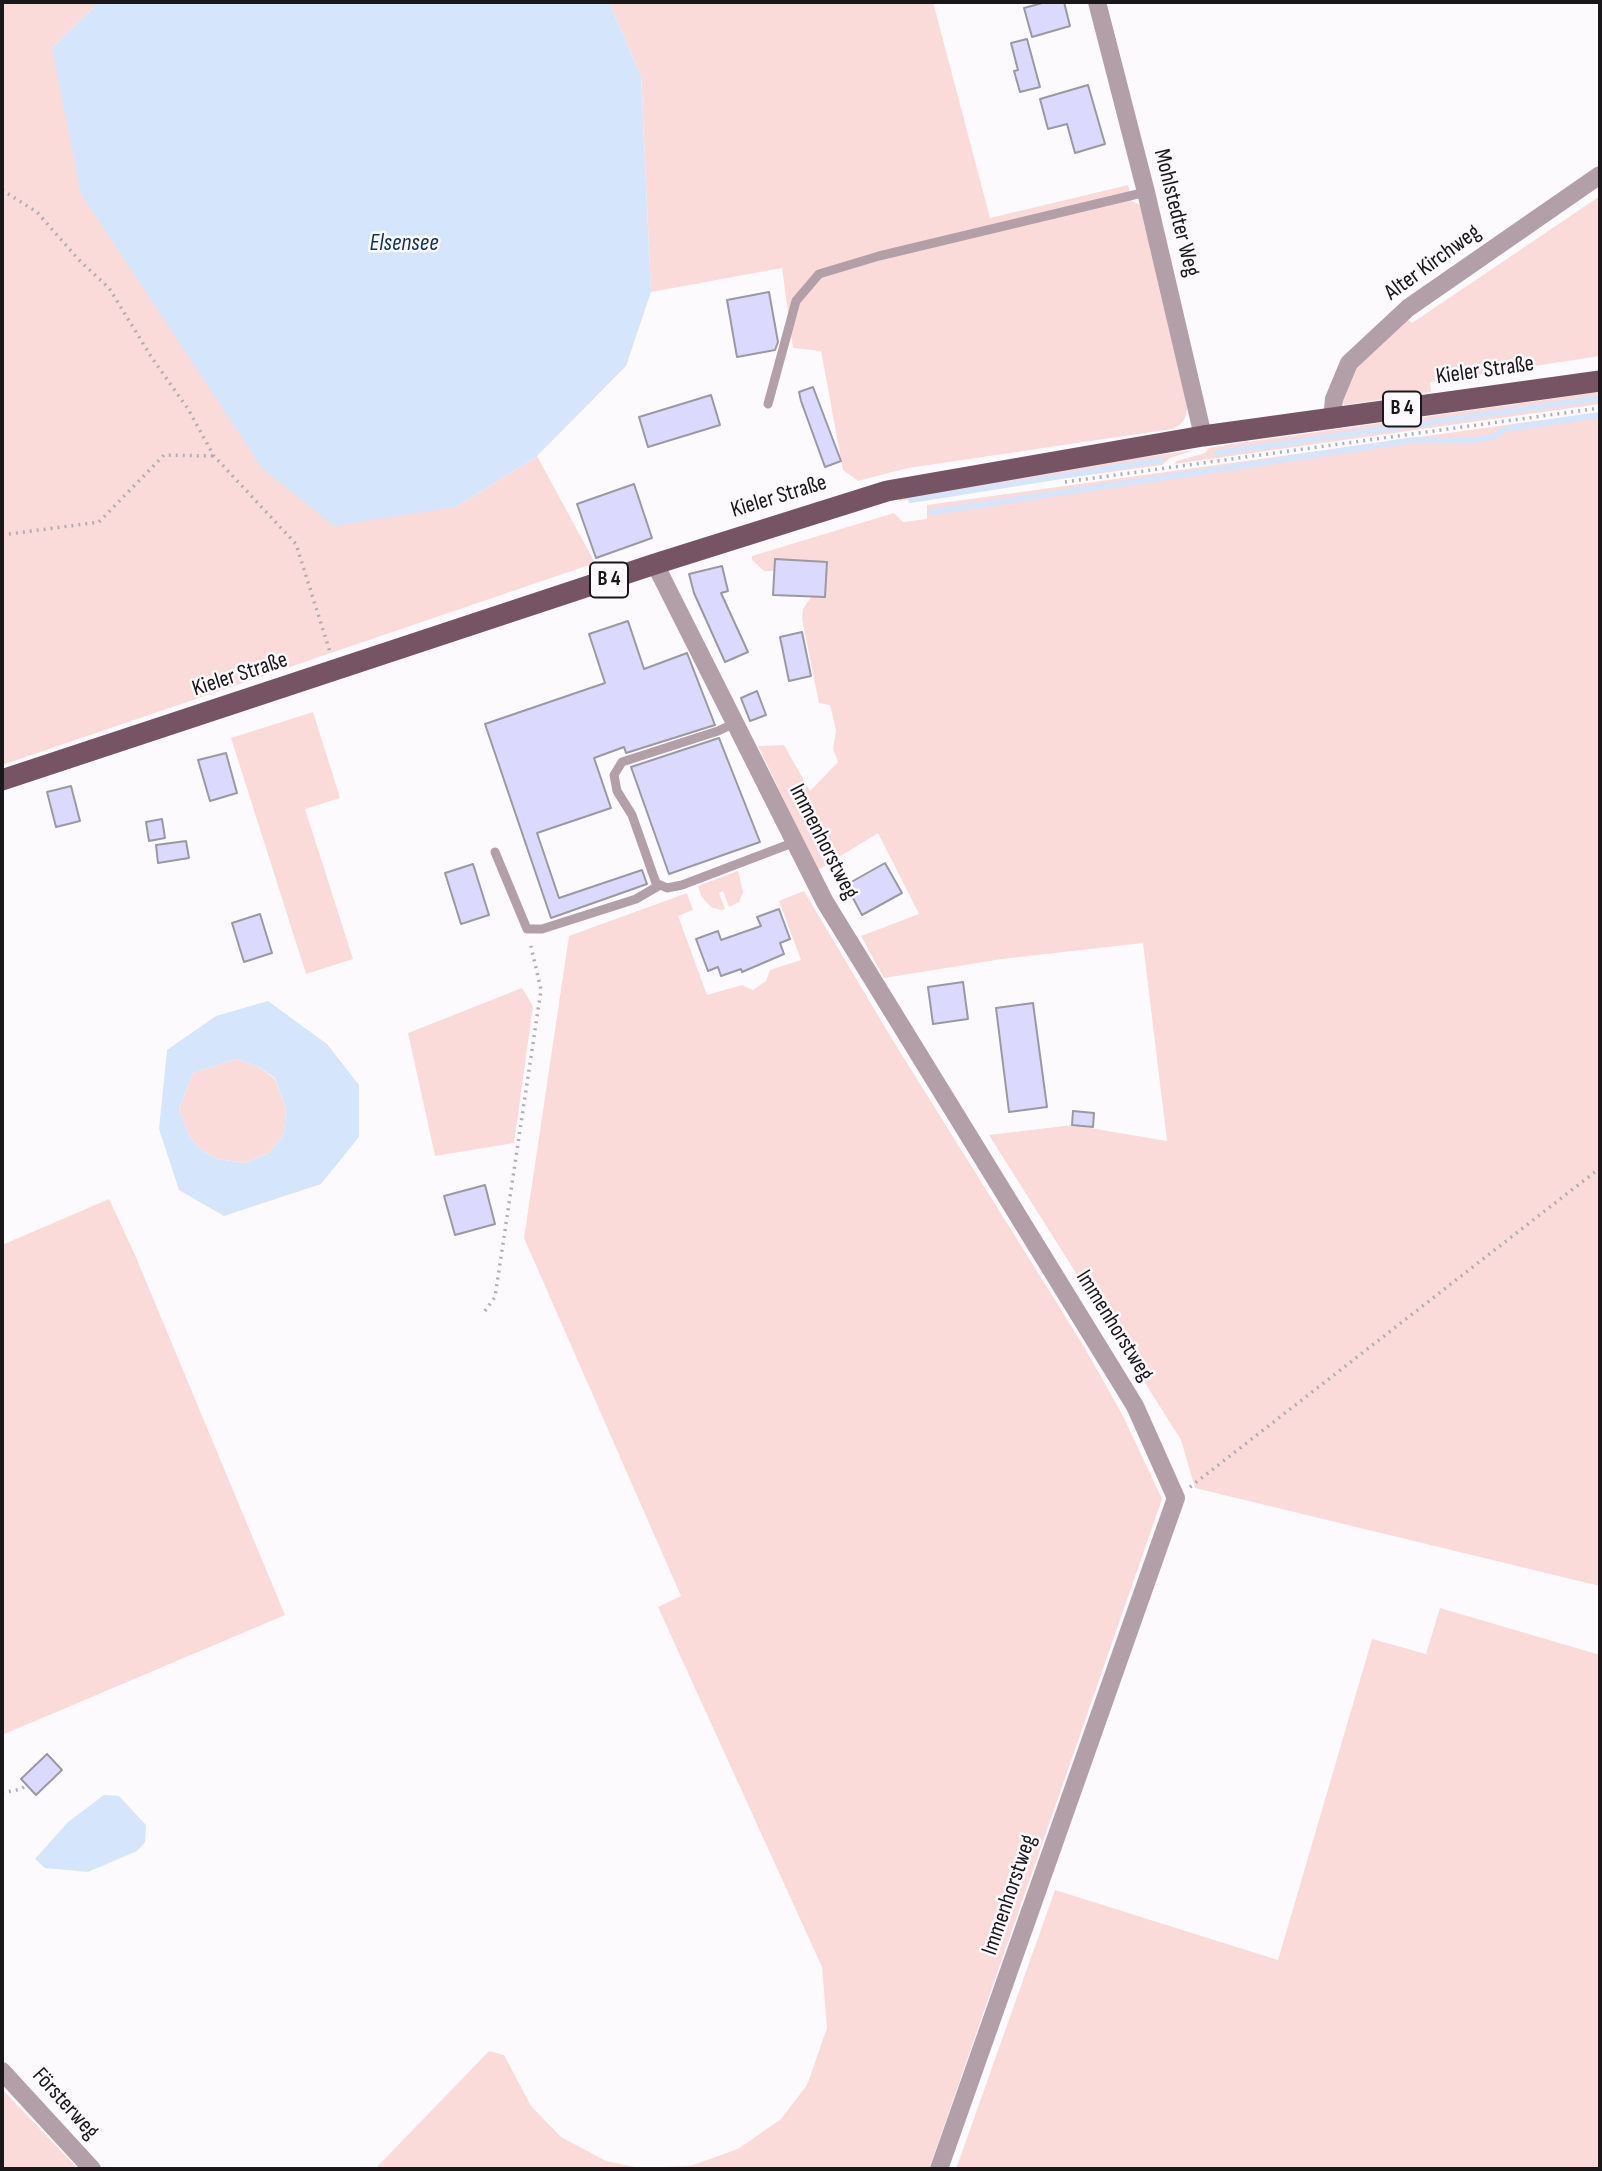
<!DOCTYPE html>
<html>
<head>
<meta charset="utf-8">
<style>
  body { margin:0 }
  #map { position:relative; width:1602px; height:2171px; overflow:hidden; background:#fdfafe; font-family:"Sofia Sans Condensed",sans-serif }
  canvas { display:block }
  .frame { position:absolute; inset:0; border:4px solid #191719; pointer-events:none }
</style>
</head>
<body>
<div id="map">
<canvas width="1602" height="2171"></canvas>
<div class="frame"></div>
</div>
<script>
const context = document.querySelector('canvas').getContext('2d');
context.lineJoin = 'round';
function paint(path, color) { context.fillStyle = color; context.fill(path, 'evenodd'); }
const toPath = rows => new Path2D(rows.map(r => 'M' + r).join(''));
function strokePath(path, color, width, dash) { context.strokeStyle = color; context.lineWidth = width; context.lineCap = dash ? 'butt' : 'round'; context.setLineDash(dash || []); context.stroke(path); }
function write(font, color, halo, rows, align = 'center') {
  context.font = font + ' "Sofia Sans Condensed",sans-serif'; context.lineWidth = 5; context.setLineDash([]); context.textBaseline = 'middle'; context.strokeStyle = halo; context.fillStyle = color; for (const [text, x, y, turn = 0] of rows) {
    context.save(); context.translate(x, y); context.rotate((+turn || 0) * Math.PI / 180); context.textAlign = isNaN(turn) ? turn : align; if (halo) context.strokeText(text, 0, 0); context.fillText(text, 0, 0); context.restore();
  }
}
const green = toPath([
  [2,2,99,2,52,48,456,507,537,456,595,563,2,765],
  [609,2,933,2,990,218,1128,185,1132,201,1140,205,1189,401,1185,418,1180,425,1172,429,908,468,858,481,843,470,821,351,793,348,782,268,651,292,641,76],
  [1600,196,1600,356,1430,382,1431,392,1345,405,1341,401,1356,367,1406,318,1412,323],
  [1600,392,1600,404,1174,464,1177,461,1205,453,1209,448,1232,444],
  [1600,412,1600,1586,1195,1488,1181,1440,989,1135,1072,1125,1167,1141,1143,943,1002,959,884,978,861,936,919,914,878,833,818,870,758,746,784,745,810,791,838,762,833,749,836,730,830,705,819,703,802,619,803,609,811,597,825,597,826,562,775,559,774,571,764,571,752,560,752,556,894,513,903,522,927,519,927,505],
  [1195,450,1170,458,1162,465,899,501,898,497,1044,471],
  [313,712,340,798,305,809,353,959,306,974,231,738],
  [738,871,743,892,739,902,729,907,723,891,719,893,725,909,721,910,711,907,701,896,698,886],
  [804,891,892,1039,1083,1345,1122,1414,1162,1499,929,2169,375,2169,489,2051,504,2055,531,2106,561,2137,606,2161,640,2168,690,2166,738,2149,781,2119,807,2085,827,2028,822,1967,658,1607,681,1596,524,1238,569,936,687,893,693,910,678,916,707,995,742,985,753,990,766,981,770,970,801,960,779,901],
  [522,988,533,1006,514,1143,435,1156,408,1033],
  [236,1059,259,1067,275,1079,286,1109,284,1134,269,1153,245,1163,217,1159,201,1150,189,1136,179,1109,193,1073],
  [109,1199,135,1255,285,1615,2,1735,2,1245],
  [1440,1608,1600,1655,1600,2169,956,2169,1055,1890,1278,1960,1372,1639,1426,1654],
  [2,2089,78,2169,2,2169]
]);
const water = toPath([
  [99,2,609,2,641,76,651,292,626,366,537,456,456,507,334,526,262,468,81,194,52,48],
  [268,1001,327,1044,359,1085,359,1137,321,1184,224,1216,179,1190,159,1129,167,1050,216,1016],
  [236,1059,259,1067,275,1078,286,1109,284,1134,269,1153,245,1163,217,1159,201,1150,189,1136,179,1109,193,1073],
  [104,1795,119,1796,146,1825,145,1842,137,1851,88,1872,45,1868,35,1859,68,1822]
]);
const stream = toPath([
  [1217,453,1600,398],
  [911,500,1161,460],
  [932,512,1414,440,1472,440,1494,437,1505,429,1600,415]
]);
const building = toPath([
  [1046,2,1064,2,1070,26,1032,37,1024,8,1046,2],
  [1027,39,1040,87,1020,92,1014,71,1018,70,1011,43,1027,39],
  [1088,85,1105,144,1075,153,1067,124,1048,129,1040,99,1088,85],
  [769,292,778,342,775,350,737,357,727,300,769,292],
  [813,387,841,461,825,467,801,401,799,392,813,387],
  [711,395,720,425,648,447,639,417,711,395],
  [634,484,652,538,596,558,577,504,634,484],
  [775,559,827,562,825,597,773,595,775,559],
  [722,566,728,591,721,593,748,652,725,662,694,593,689,574,722,566],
  [628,621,644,669,687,653,715,725,626,753,624,747,594,758,611,808,537,833,559,898,642,870,647,884,551,918,485,724,605,683,589,634,628,621],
  [802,632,811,676,789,681,780,637,802,632],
  [757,691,766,715,750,721,741,698,757,691],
  [719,738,760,842,669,874,631,767,719,738],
  [226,753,237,793,210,801,198,760,226,753],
  [71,786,80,821,56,827,47,792,71,786],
  [162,819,165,838,149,841,146,822,162,819],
  [186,841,189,858,158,863,156,845,186,841],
  [885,863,902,893,862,915,846,885,885,863],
  [473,864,489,915,461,924,445,873,473,864],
  [779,909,790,939,780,943,784,954,742,972,741,969,721,976,718,967,708,971,696,939,718,931,721,940,761,926,757,917,779,909],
  [260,914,272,953,244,962,232,923,260,914],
  [963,982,968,1019,933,1024,928,987,963,982],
  [1033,1003,1047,1107,1009,1112,996,1008,1033,1003],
  [1073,1111,1094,1113,1093,1127,1072,1125,1073,1111],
  [485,1185,495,1224,455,1235,444,1196,485,1185],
  [47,1754,62,1770,36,1795,21,1779,47,1754]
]);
const path = toPath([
  [2,190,37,212,78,259,109,288,152,358,188,409,214,456,296,544,330,652],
  [1065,482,1600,408],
  [2,535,99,522,164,455,214,456],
  [485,1311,495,1297,541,990,530,942],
  [1190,1487,1600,1168],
  [2,1793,21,1789,27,1785]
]);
const lane = toPath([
  [768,404,796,301,819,274,879,256,1146,192],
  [735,723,718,731,622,762,614,775,617,791,632,815,656,883,667,888,682,885,795,842],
  [495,852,527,929,542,929,636,899,660,885]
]);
const street = toPath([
  [1097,2,1146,192,1203,436],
  [1332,419,1334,399,1349,363,1408,308,1600,175],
  [655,564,825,902,1135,1406,1176,1498,939,2169],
  [2,2071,92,2169]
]);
const primary = toPath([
  [2,780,655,564,887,491,1203,436,1600,381]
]);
const shields = [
  [1402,409,38],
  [609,580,38]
];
const shieldNames = [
  ["B 4",1402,409],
  ["B 4",609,580]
];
const streetNames = [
  ["Mohlstedter Weg",1176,213,76],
  ["Alter Kirchweg",1433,263,-36],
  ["Kieler Straße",1485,371,-8],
  ["Kieler Straße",779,497,-17],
  ["Kieler Straße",240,675,-18],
  ["Immenhorstweg",823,842,63],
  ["Immenhorstweg",1114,1326,58],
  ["Immenhorstweg",1010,1895,-71],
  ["Försterweg",65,2104,48]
];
const waterNames = [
  ["Elsensee",404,244]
];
paint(green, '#fbdbda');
paint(water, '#d4e5fc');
strokePath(stream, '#d4e5fc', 6);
paint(building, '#dbdafe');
strokePath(building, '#9a99a1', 2);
strokePath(path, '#b1aeb2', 3.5, [2, 5]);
strokePath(lane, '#b39fa8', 9);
strokePath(street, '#b39fa8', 18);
strokePath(primary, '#765464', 21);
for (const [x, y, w] of shields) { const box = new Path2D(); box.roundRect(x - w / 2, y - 17.5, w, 35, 5); context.fillStyle = '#fdfafe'; context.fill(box); strokePath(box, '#191719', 2); }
write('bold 21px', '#191719', null, shieldNames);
write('23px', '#191719', '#fdfafe', streetNames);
write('italic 24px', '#0d315e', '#fdfafe', waterNames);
</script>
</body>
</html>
